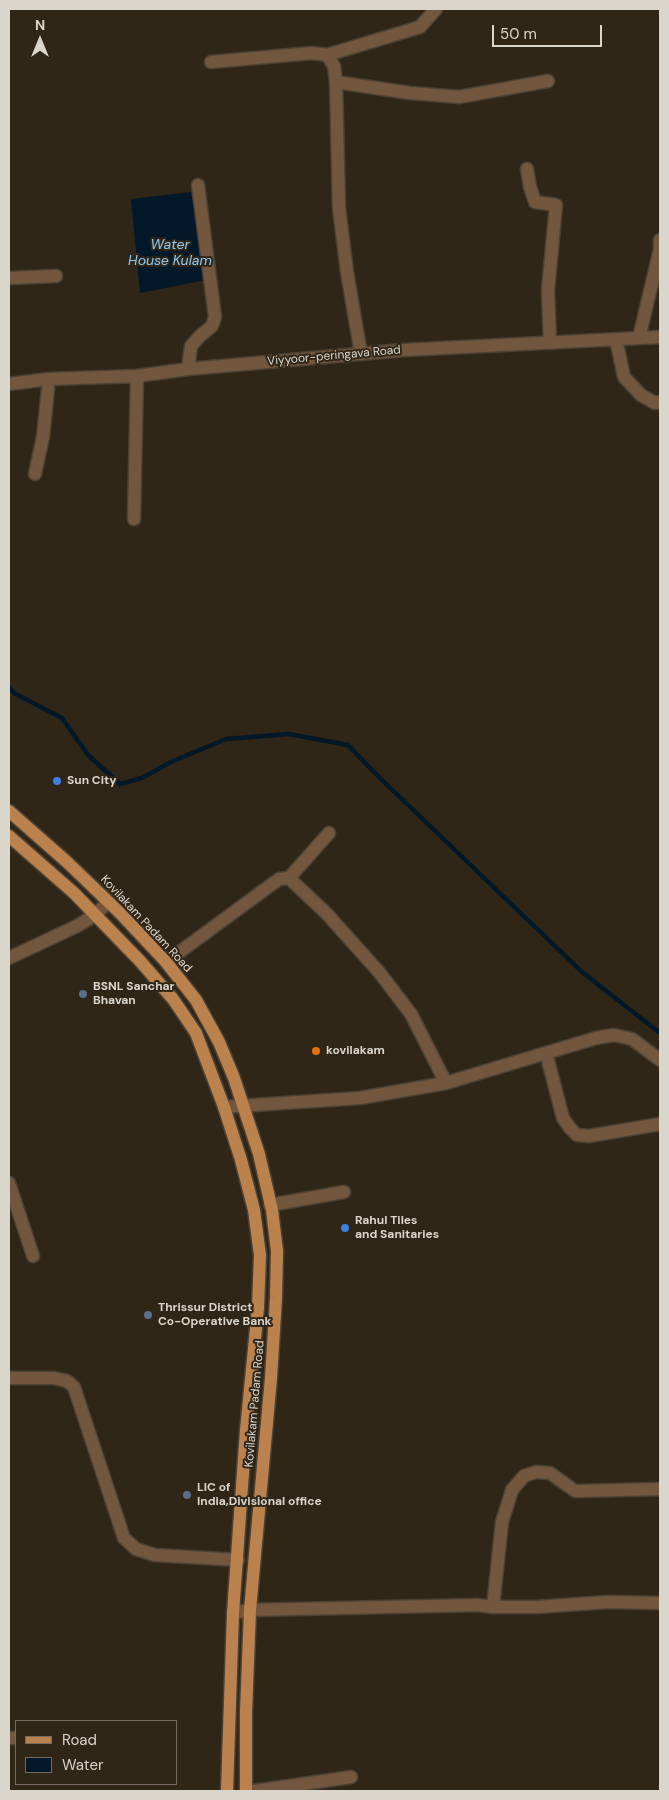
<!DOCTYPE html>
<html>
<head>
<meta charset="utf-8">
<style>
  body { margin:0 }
  #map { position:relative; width:669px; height:1800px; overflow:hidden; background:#2f2618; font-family:"DM Sans",sans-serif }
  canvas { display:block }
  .frame { position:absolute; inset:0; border:10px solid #dbd6cc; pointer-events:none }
  .legend { position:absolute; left:15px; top:1720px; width:162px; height:65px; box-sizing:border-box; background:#2f2618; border:1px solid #746c60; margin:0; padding:6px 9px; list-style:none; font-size:15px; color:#dbd6cc }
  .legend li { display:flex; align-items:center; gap:10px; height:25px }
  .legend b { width:25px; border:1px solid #746c60 }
  .north { position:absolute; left:15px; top:15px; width:50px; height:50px; -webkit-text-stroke:4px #2f2618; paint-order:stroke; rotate:0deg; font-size:14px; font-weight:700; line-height:20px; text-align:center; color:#dbd6cc }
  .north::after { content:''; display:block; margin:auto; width:18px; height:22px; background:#dbd6cc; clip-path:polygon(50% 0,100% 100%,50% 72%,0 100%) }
  .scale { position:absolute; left:492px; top:25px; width:110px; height:22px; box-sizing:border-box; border:2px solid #dbd6cc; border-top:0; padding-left:6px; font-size:15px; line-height:18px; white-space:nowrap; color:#dbd6cc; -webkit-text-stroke:4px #2f2618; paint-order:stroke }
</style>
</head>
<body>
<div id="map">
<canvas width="669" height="1800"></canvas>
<div class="frame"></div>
<ul class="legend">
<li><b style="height:6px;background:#bc824d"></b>Road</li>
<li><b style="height:14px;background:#001827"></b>Water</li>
</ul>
<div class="north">N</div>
<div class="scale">50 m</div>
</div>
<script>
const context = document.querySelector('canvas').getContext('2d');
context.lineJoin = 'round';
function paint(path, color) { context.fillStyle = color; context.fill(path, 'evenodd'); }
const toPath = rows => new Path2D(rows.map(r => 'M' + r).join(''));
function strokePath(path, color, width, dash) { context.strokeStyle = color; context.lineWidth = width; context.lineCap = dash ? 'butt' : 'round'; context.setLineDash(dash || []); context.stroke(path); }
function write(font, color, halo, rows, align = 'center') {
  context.font = font + ' "DM Sans",sans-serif'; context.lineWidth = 4; context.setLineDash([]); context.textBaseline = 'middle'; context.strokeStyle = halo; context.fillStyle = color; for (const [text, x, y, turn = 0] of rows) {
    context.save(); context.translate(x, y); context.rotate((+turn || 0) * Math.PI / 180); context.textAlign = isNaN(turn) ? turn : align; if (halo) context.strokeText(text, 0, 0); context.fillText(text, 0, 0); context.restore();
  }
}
const water = toPath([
  [192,192,211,279,140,293,131,199]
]);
const stream = toPath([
  [9,687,14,693,62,718,88,755,120,784,142,778,171,762,226,739,289,734,348,745,380,778,582,972,660,1033]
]);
const minor = toPath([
  [327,55,420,27,436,9],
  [211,62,312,53,327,55,334,66,336,82,339,208,347,272,361,354],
  [336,82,410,93,459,97,548,81],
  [527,169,530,187,535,202,556,205,548,290,550,343],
  [9,278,56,276],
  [639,338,660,249,660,240],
  [616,339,624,377,641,395,655,403,660,402],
  [188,369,191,346,200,336,212,326,215,317,198,185],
  [9,384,49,379,137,376,188,369,404,350,660,337],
  [35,474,43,437,49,379],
  [134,519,137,376],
  [289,878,329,833],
  [9,958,77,926,95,915,108,902],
  [166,962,279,879,289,878,327,914,379,972,411,1014,446,1083],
  [546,1053,563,1118,570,1128,577,1135,589,1136,660,1124],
  [224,1107,360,1098,446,1083,596,1038,614,1035,632,1039,660,1060],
  [9,1183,33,1256],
  [270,1205,344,1192],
  [9,1378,54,1378,67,1381,74,1387,124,1538,136,1549,155,1555,238,1560],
  [493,1607,502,1522,512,1490,524,1476,536,1472,550,1473,575,1491,579,1491,660,1489],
  [233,1613,250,1610,477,1605,493,1607,536,1607,608,1602,660,1603],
  [9,1738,16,1738],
  [254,1791,351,1777]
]);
const major = toPath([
  [9,811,67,862,121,914,166,962,196,1000,219,1042,234,1078,259,1154,272,1210,277,1251,276,1298,271,1378,250,1610,246,1712,246,1791],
  [9,836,74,893,140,961,173,999,196,1033,224,1107,241,1160,254,1210,260,1255,258,1308,246,1430,233,1613,227,1791]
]);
const markers = [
  [57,781,5,"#3f7fe0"],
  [83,994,5,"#5c6f8a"],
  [316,1051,5,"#e8710a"],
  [345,1228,5,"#3f7fe0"],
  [148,1315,5,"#5c6f8a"],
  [187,1495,5,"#5c6f8a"]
];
const streetNames = [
  ["Viyyoor-peringava Road",334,356,-5],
  ["Kovilakam Padam Road",146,924,47],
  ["Kovilakam Padam Road",255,1404,-85]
];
const poiNames = [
  ["Sun City",67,781],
  ["BSNL Sanchar",93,987],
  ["Bhavan",93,1001],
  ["kovilakam",326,1051],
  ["Rahul Tiles",355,1221],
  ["and Sanitaries",355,1235],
  ["Thrissur District",158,1308],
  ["Co-Operative Bank",158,1322],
  ["LIC of",197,1488],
  ["India,Divisional office",197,1502]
];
const waterNames = [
  ["Water",170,245],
  ["House Kulam",170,261]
];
paint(water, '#001827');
strokePath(stream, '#001827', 4.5);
strokePath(minor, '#4b4235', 15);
strokePath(major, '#4b4235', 15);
strokePath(minor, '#72563d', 12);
strokePath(major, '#bc824d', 12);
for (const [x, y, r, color] of markers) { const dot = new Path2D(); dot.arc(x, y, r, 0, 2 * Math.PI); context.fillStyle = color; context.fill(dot); strokePath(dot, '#2f2618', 2); }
write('12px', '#dbd6cc', '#2f2618', streetNames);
write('bold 12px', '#dbd6cc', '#2f2618', poiNames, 'left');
write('italic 14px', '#8acbf4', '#2f2618', waterNames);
</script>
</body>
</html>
